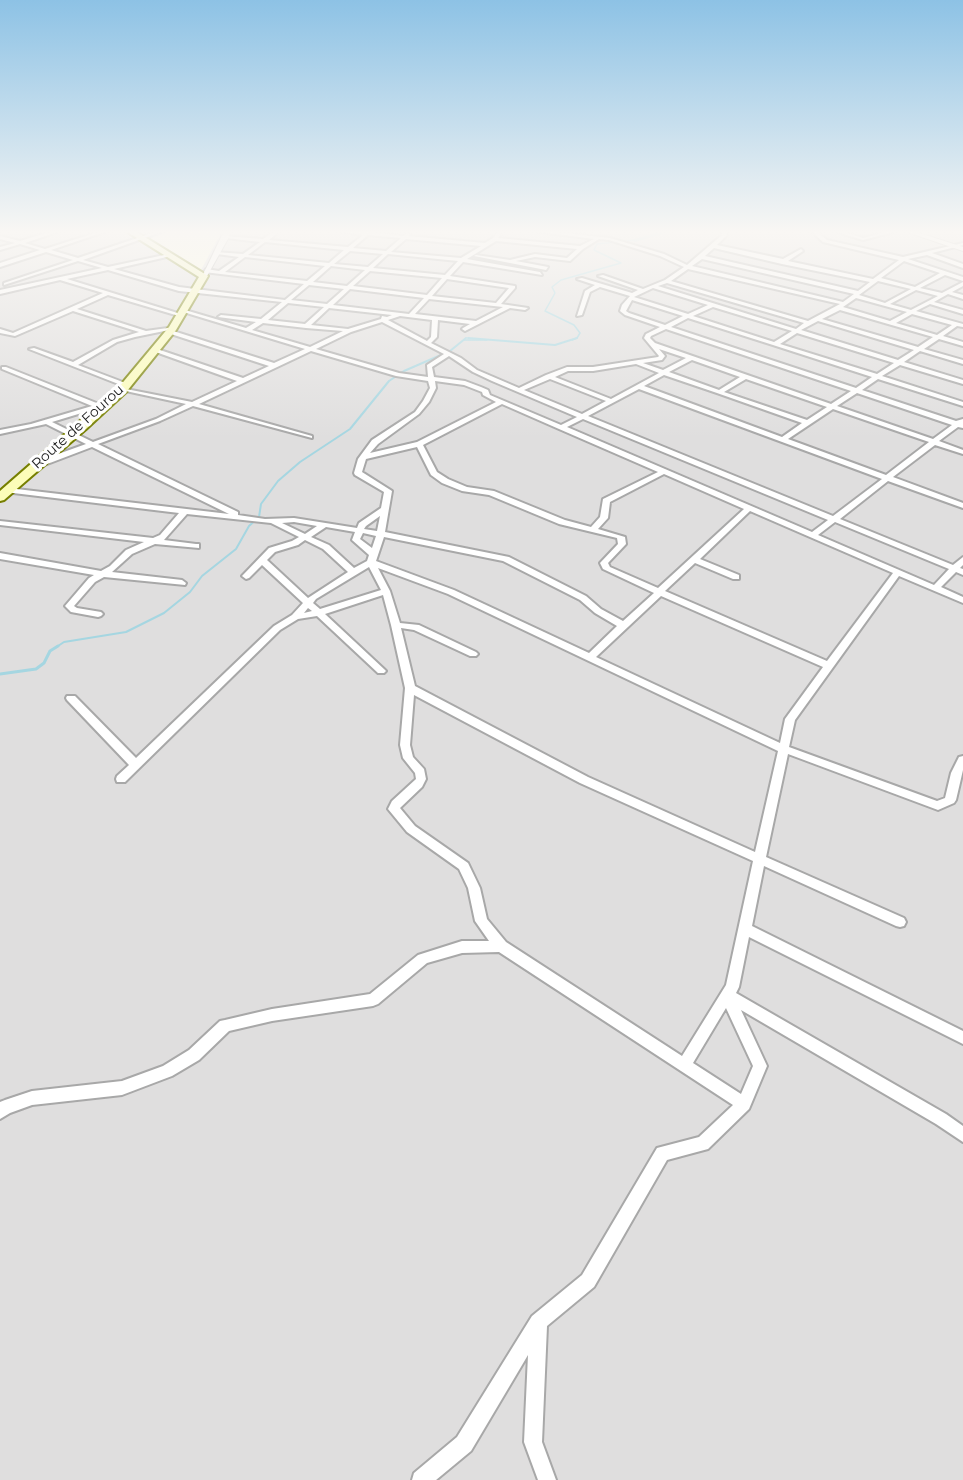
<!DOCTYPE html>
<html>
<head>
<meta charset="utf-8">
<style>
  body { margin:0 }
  canvas { display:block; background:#f2eee7 }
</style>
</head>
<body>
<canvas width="963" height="1480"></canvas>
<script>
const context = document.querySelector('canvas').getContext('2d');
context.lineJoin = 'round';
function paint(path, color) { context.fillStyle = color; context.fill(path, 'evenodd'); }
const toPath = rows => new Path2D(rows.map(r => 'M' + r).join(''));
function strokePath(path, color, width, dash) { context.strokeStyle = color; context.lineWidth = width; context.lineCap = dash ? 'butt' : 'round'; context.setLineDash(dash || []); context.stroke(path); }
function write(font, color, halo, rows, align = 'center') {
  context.font = font + ' Montserrat,sans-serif'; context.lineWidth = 6; context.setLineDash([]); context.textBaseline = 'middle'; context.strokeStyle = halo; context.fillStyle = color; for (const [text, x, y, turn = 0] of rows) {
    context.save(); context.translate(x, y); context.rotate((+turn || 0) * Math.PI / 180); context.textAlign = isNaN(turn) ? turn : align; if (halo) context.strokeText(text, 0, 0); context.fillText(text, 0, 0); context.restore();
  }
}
const residential = toPath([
  [0,231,963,231,963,1480,0,1480]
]);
const education = toPath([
  [165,231,222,231,201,270,147,237]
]);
const streamFar2 = toPath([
  [464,340,487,340],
  [572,340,577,338,580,333,574,325,545,311,555,293,552,287,561,280,621,263,594,250,597,244,635,240]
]);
const streamFar1 = toPath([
  [468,338,555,345,577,338],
  [55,648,64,642,126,632,164,613,190,592,202,576,236,549,249,526,259,517,261,504,278,481,300,462,350,429,389,381,404,371,450,351,466,338]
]);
const stream = toPath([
  [0,674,36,669,44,663,50,651,58,646]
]);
const river = toPath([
  [661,231,673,231,635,242,631,240,661,231]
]);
const minor = toPath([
  [53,231,60,231,25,243,45,249,101,231,107,231,51,250,78,258,158,231,164,231,83,260,108,267,169,254,171,256,114,269,179,287,285,300,304,284,204,272,206,269,219,271,239,257,217,254,215,252,243,254,260,242,226,238,224,236,263,239,275,231,280,231,269,240,348,247,363,235,339,231,372,231,371,232,403,236,408,233,410,234,408,236,485,243,493,238,499,231,503,231,498,238,580,246,594,239,533,231,547,231,610,238,664,254,687,265,722,235,721,231,725,231,727,235,717,245,783,259,801,249,803,251,788,261,873,279,899,260,823,242,811,231,816,231,827,240,903,257,963,243,963,245,932,253,963,264,963,268,927,255,908,259,963,277,963,281,945,275,920,288,942,293,963,282,963,286,952,292,963,295,963,299,948,294,934,302,963,310,963,314,930,304,916,311,963,324,963,327,957,326,943,336,963,342,963,346,939,339,924,349,963,360,963,364,920,351,904,362,963,380,963,384,900,365,882,376,963,402,963,406,878,379,862,390,956,421,963,419,963,428,958,427,939,441,963,450,963,454,935,445,893,477,963,503,963,508,888,481,840,519,953,565,963,557,963,565,960,568,963,569,963,575,956,572,941,587,963,597,963,603,899,576,795,720,789,747,937,801,945,798,951,773,959,757,963,756,963,770,956,800,954,803,938,810,788,754,766,857,904,918,906,922,904,926,900,927,896,926,764,866,752,926,963,1031,963,1044,749,937,739,987,736,993,946,1114,963,1126,963,1142,936,1124,741,1010,767,1066,749,1109,708,1149,667,1160,594,1287,547,1326,542,1442,556,1480,538,1480,524,1442,528,1355,471,1451,436,1480,412,1480,414,1473,457,1437,532,1316,582,1275,657,1148,699,1137,733,1105,499,952,462,953,427,963,378,1004,373,1006,272,1021,229,1031,199,1060,172,1076,122,1095,32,1105,10,1113,0,1119,0,1102,5,1100,32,1091,122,1081,163,1066,189,1050,220,1021,225,1020,272,1009,370,994,418,955,462,941,489,941,475,921,468,888,459,869,407,832,388,809,392,801,416,779,415,773,403,758,400,745,405,688,391,625,383,595,325,614,384,669,386,671,384,673,378,673,317,616,298,619,280,630,125,782,117,782,116,779,117,776,129,765,67,700,66,698,67,696,75,696,136,758,274,626,292,615,303,603,262,565,249,578,246,579,242,576,269,548,292,541,299,537,271,523,187,514,164,540,196,544,199,544,199,548,155,544,132,554,112,572,182,580,186,583,185,585,104,577,95,582,74,606,77,608,101,612,103,614,101,616,98,617,71,612,65,606,89,578,94,575,0,559,0,553,101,571,110,566,126,550,144,542,0,525,0,521,153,538,160,535,179,513,5,492,5,488,8,488,229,514,92,447,42,466,36,466,36,462,86,444,46,424,0,434,0,430,31,424,92,406,2,369,2,367,6,367,99,404,110,402,110,404,104,406,103,408,98,408,52,422,93,442,156,419,186,404,121,390,121,388,192,402,237,381,153,351,153,349,157,349,243,378,269,366,168,333,167,332,169,330,135,337,117,342,78,365,128,384,128,386,126,387,29,349,34,348,73,362,113,340,139,332,73,311,15,336,0,333,0,329,13,333,103,293,60,280,0,294,0,290,102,268,78,261,4,285,4,283,73,260,46,252,0,267,0,263,40,250,20,244,0,250,0,247,15,243,0,239,0,236,20,241,53,231],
  [368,235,401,238,386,251,353,248,368,235],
  [406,239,481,246,461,258,391,252,406,239],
  [599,239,609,240,660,256,684,267,665,280,643,289,603,275,598,276,638,290,632,293,582,278,577,279,595,285,585,291,577,316,582,315,590,292,600,287,630,296,622,305,620,311,625,315,660,327,646,334,644,338,659,356,658,357,593,367,567,367,546,375,519,388,477,370,461,358,431,343,437,337,438,320,470,324,463,328,462,329,465,331,510,308,525,310,528,308,501,304,515,288,515,286,450,276,463,262,542,275,540,272,467,259,496,241,577,249,567,258,535,254,510,260,476,255,474,256,546,270,548,267,516,261,535,257,570,261,583,249,599,239],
  [265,242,344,250,329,263,248,255,265,242],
  [714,248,782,264,870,282,858,291,705,256,714,248],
  [350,251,383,254,368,267,334,264,350,251],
  [388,254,458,261,445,275,373,268,388,254],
  [245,257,325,266,307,281,225,272,245,257],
  [702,259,854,294,843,302,692,266,702,259],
  [904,261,940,273,915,287,881,278,904,261],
  [331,266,365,270,347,286,313,282,331,266],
  [688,269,840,304,808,321,671,281,688,269],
  [108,270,179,291,282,302,261,319,221,315,218,317,256,322,246,328,185,310,180,311,305,349,274,363,170,330,175,329,175,327,146,331,77,309,108,295,179,316,184,315,67,279,108,270],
  [370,271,442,278,427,295,353,286,370,271],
  [447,279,509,288,496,303,432,296,447,279],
  [878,281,911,289,885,303,859,295,878,281],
  [667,283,804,323,796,329,658,286,667,283],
  [309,285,344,289,327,304,291,300,309,285],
  [653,288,708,305,688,314,634,297,653,288],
  [350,289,424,298,409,314,333,305,350,289],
  [916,290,938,296,911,310,890,304,916,290],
  [856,298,907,312,890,321,843,307,856,298],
  [429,299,503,307,476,321,415,314,429,299],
  [632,300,683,316,665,325,629,313,626,311,632,300],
  [288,303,324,307,305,324,268,320,288,303],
  [713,307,792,331,774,342,693,316,713,307],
  [329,308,392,315,387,317,382,316,381,319,348,329,311,325,329,308],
  [840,310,933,337,918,347,822,319,840,310],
  [912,314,952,325,937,335,896,323,912,314],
  [400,316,432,320,431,337,427,341,388,320,400,316],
  [688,318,773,345,872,377,856,388,671,327,688,318],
  [818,321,914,350,898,360,801,330,818,321],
  [382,322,444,354,427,365,428,377,399,373,316,349,351,332,382,322],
  [263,323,306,328,343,331,310,347,252,330,263,323],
  [666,329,851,391,831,404,655,343,650,338,651,336,666,329],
  [797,333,894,363,877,374,780,344,797,333],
  [659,349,686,358,663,370,643,363,662,360,665,356,659,349],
  [311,351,396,376,428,381,430,388,423,401,415,412,372,440,358,459,354,473,355,475,384,492,381,508,359,523,357,528,294,518,265,519,238,515,238,512,98,444,160,421,193,406,312,438,312,436,199,404,311,351],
  [449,356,473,372,492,381,577,417,561,425,490,395,488,390,481,387,465,381,434,377,432,367,449,356],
  [692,360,740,377,719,390,669,372,692,360],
  [636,364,659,373,611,399,555,377,568,371,593,371,636,364],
  [664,375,717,393,802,423,782,437,644,386,664,375],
  [550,379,606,401,582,414,524,390,550,379],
  [746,379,827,407,807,420,724,392,746,379],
  [435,381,464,385,482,392,483,395,496,402,417,442,370,453,378,444,419,414,429,402,436,388,435,381],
  [639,389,882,479,833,516,588,416,639,389],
  [857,393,952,425,933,439,837,406,857,393],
  [502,404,559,429,658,472,603,499,600,517,591,527,565,520,494,491,467,487,448,479,437,472,423,445,502,404],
  [833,409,929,442,886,475,788,439,833,409],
  [583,419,828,520,812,532,567,427,583,419],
  [417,447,431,475,442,483,462,491,489,495,559,524,617,538,618,544,600,563,603,569,654,593,623,621,601,609,586,596,509,557,385,532,392,491,362,472,366,459,417,447],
  [664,474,744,509,658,588,610,567,608,563,626,544,625,537,598,529,608,518,610,502,664,474],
  [750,511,893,573,827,661,665,591,695,563,733,579,739,579,739,575,700,559,750,511],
  [380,516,377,531,364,529,366,526,380,516],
  [294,522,317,526,305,534,282,523,294,522],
  [835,522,949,569,934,585,818,535,835,522],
  [326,527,355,532,352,540,369,555,367,561,354,568,329,545,311,537,326,527],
  [363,533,376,536,372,548,360,539,363,533],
  [384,537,503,561,580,600,595,613,617,626,589,653,454,590,376,561,384,537],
  [305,540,323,549,348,572,308,598,267,560,275,552,298,545,305,540],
  [369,567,381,590,320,609,313,603,316,599,369,567],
  [378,568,448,594,778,751,755,852,588,777,415,686,401,628,414,630,470,656,476,656,478,654,476,652,419,625,400,623,390,591,378,568],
  [661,596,823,667,785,719,780,743,596,657,661,596],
  [308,608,312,611,304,613,308,608],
  [414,695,580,783,753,861,726,985,682,1056,506,942,487,919,480,888,468,863,415,826,400,808,422,787,426,779,424,769,413,757,410,745,414,695],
  [726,1008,753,1066,741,1094,693,1063,726,1008],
  [834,231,841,231,863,238,890,231,897,231,863,240,834,231]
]);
const tertiary = toPath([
  [224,231,230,231,229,237,207,276,202,277,224,231],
  [904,231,913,231,963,247,963,251,904,231]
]);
const secondary = toPath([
  [126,231,135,231,208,276,176,330,127,391,86,429,4,500,0,501,0,491,119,387,169,327,199,277,126,231]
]);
const farStreetnames = [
  ["Route de Fourou",78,427,-42]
];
paint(residential, '#dfdede');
paint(education, '#fffee2');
strokePath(streamFar2, '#a5d6e1', 1.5);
strokePath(streamFar1, '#a5d6e1', 2);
strokePath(stream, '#a5d6e1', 3);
paint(river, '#a5d6e1');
strokePath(minor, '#a8a8a8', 4);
strokePath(tertiary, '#a8a8a8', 2);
strokePath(secondary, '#767f00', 4);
paint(minor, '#fff');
paint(tertiary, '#fff');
paint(secondary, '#fcfdb9');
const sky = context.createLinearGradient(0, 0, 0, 438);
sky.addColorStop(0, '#8dc2e5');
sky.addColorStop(0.53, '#f9f7f4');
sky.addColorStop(1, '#f9f7f400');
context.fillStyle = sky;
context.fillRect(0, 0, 963, 438);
write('14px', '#212121', '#fff', farStreetnames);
</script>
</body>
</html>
